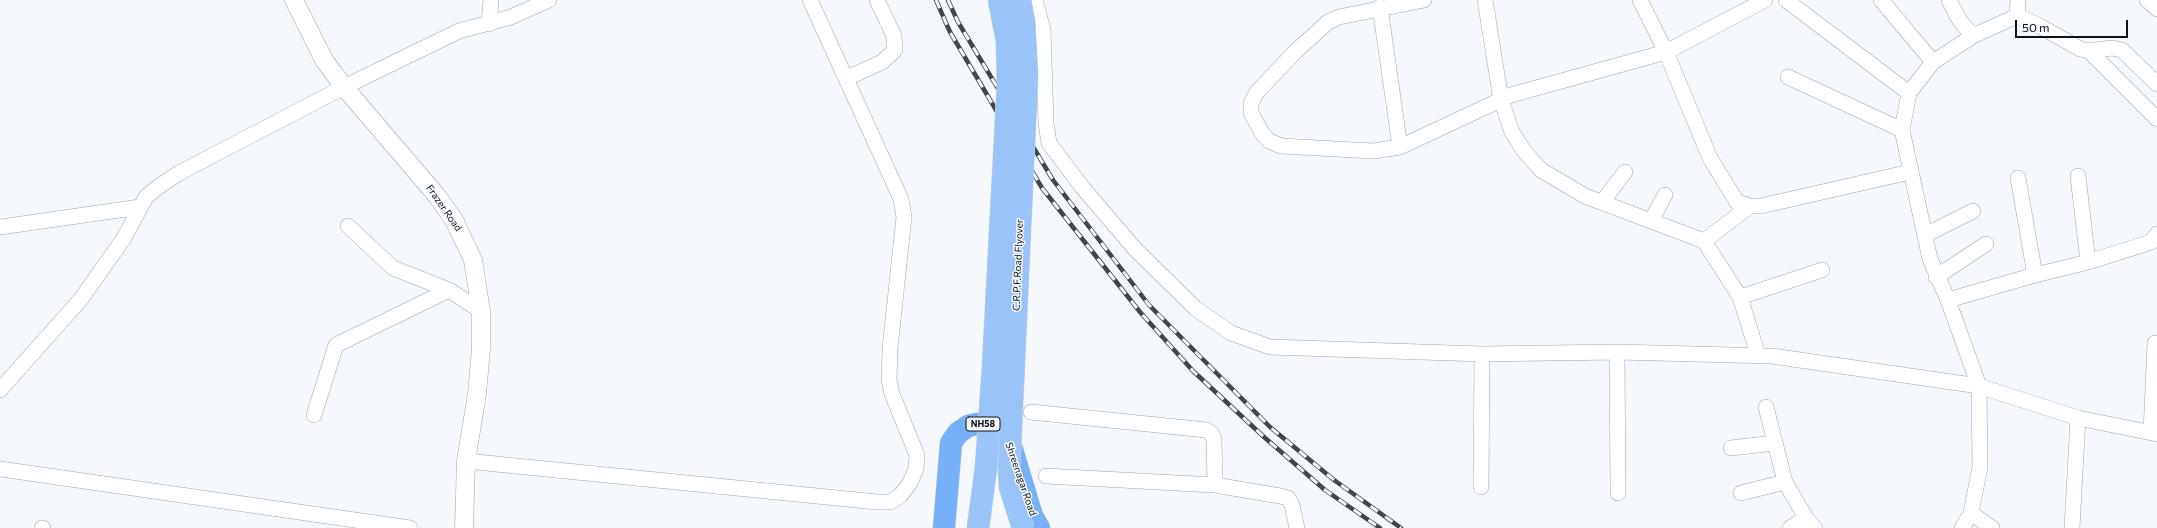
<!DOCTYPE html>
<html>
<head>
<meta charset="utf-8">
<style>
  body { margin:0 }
  #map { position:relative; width:2157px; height:528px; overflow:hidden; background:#f5f9fe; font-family:Commissioner,sans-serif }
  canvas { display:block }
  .scale { position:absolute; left:2015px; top:20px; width:113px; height:18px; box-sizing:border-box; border:2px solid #0f1217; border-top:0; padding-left:5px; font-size:12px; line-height:14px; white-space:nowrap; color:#0f1217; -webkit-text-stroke:3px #f5f9fe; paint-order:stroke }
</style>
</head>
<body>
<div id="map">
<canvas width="2157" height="528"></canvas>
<div class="scale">50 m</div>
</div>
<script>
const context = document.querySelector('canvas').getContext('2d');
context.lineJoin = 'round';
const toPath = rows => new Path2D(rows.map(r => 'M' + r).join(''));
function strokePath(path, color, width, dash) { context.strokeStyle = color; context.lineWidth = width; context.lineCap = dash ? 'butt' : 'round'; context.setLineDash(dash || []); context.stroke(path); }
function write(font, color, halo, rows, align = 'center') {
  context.font = font + ' Commissioner,sans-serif'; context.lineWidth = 3; context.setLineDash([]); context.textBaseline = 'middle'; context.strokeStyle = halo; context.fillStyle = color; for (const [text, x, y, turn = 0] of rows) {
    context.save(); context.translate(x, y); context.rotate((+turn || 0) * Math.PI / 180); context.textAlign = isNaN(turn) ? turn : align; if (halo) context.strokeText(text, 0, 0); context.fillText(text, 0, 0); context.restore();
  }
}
const minor = toPath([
  [1035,0,1043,30,1046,123,1049,143,1082,187,1135,249,1195,308,1231,333,1270,347,1482,354,1617,352,1772,356,1979,386,2078,418,2157,434],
  [1424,0,1339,17,1328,22,1296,51,1257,92,1251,103,1251,113,1262,133,1269,141,1281,146,1373,151,1400,147,1511,95,1666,52,1710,158,1737,202,1750,206,1761,206,1910,172],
  [1485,0,1501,100,1512,132,1524,151,1541,170,1585,196,1704,241,1750,206],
  [1640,0,1666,52,1765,0],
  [1786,0,1909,93],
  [1881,0,1933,62],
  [1949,0,1960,21,1973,36],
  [2147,0,2157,9],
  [1380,7,1400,147],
  [2017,16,2018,0],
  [489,24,491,0],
  [2089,51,2157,119],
  [1788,77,1902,130],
  [847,78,882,62,895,50,894,36,877,0],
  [2078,176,2088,262],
  [2018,178,2035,275],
  [1602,202,1625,172],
  [1651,221,1665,195],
  [348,226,393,268,449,290,481,311],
  [0,227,140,207],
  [1925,235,1973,211],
  [1704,241,1740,297,1758,355],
  [1936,277,1986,244],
  [1740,297,1822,270],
  [1948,300,2035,275,2088,262,2151,242,2157,234],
  [1617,352,1618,493],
  [0,390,81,299,124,238,146,197,158,187,179,173,344,87,459,31,511,17,549,0],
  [1766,407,1785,482,1806,518,1815,528],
  [1031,412,1206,430,1211,433,1214,439,1215,485],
  [314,415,336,345,449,290],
  [2151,433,2155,343],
  [1731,448,1775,443],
  [466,461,877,502,890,502,900,496,910,483,916,469,917,455,892,394,889,380,890,348,904,217,901,199,810,0],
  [0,469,410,528],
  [1046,476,1215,485,1280,496,1288,498,1292,505,1297,528],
  [1481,487,1482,354],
  [1741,493,1785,482],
  [1971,513,1992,528],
  [42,528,43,528],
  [1790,528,1806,518],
  [1962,528,1971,513,1980,467,1979,386,1948,300,1930,259,1902,130,1909,93,1933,62,1973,36,2017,16,2038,25,2080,49,2089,51,2112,48,2122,50,2157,84],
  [2072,528,2078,418]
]);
const tertiary = toPath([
  [294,0,324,60,344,87,437,196,454,220,473,260,481,311,481,349,477,394,466,461,464,528]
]);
const trunk = toPath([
  [944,528,951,443,958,433,968,426,977,424,996,427,1004,433,1010,443,1032,516,1039,528]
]);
const rail = toPath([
  [936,0,950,32,1042,188,1140,312,1193,371,1264,437,1325,490,1380,528],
  [948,0,958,22,1053,180,1149,305,1270,427,1334,480,1401,528]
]);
const primaryBridge = toPath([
  [1020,0,1024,22,1027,75,1009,469,1010,487,1023,528],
  [978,528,986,468,993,368,1008,83,1007,41,999,0]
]);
const shields = [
  [983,424,34]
];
const shieldNames = [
  ["NH58",983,424]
];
const streetNames = [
  ["Frazer Road",444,208,55],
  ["C.R.P.F.Road Flyover",1018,265,-88],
  ["Shreenagar Road",1021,479,71]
];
strokePath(minor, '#9da7b3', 16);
strokePath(tertiary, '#9da7b3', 19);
strokePath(trunk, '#d4d4d5', 23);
strokePath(minor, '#fff', 15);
strokePath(tertiary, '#fff', 18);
strokePath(trunk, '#76b0f8', 22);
strokePath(rail, '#42464b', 4.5);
strokePath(rail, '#f5f9fe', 3, [9]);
strokePath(primaryBridge, '#d4d4d5', 23, []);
strokePath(primaryBridge, '#98c4fa', 22);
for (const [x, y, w] of shields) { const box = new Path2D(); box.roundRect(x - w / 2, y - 7, w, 14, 3); context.fillStyle = '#f5f9fe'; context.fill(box); strokePath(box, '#0f1217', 1); }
write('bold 9px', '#0f1217', null, shieldNames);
write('10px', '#0f1217', '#f5f9fe', streetNames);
</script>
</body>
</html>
